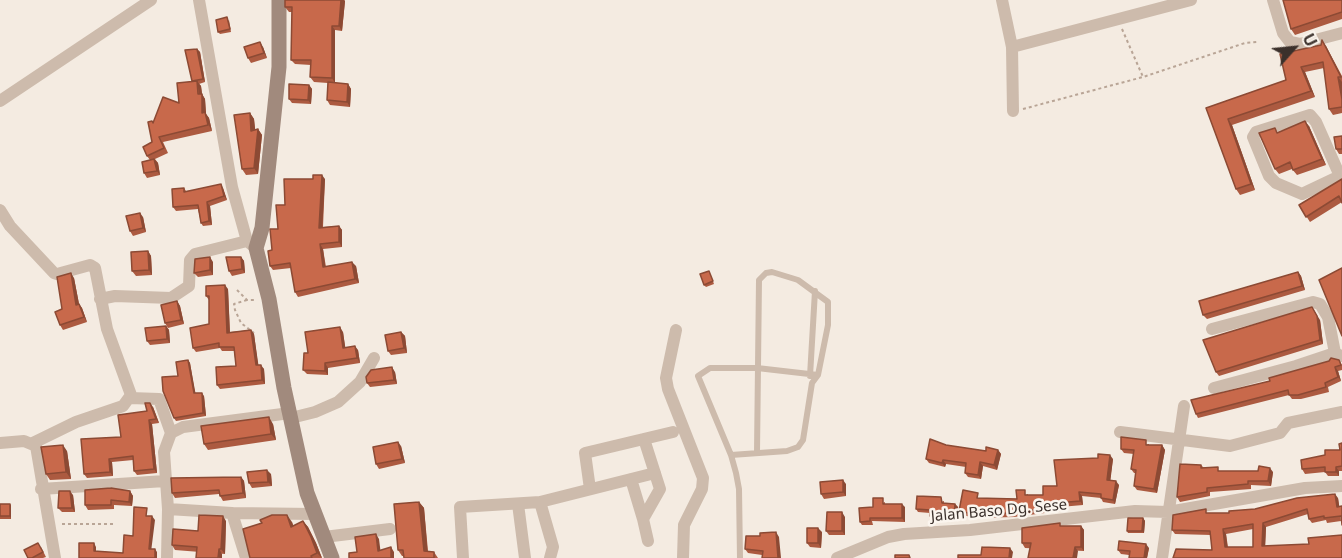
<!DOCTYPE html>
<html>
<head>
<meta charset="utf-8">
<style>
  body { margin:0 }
  #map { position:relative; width:1342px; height:558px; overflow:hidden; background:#f4ebe1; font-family:"Noto Sans",sans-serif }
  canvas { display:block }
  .north { position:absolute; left:1264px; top:18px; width:60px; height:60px; -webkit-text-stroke:4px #fbf5ee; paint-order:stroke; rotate:63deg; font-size:16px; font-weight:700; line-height:24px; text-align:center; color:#3b302b }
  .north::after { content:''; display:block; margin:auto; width:21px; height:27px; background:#3b302b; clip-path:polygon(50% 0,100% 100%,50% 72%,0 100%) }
</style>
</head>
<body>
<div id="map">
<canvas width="1342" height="558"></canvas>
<div class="north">U</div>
</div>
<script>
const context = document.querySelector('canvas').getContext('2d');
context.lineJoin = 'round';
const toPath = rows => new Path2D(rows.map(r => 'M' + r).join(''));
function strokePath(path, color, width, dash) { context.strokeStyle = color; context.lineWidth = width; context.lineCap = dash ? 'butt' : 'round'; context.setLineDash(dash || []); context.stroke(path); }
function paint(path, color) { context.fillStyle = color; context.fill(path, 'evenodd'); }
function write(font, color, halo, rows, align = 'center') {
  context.font = font + ' "Noto Sans",sans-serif'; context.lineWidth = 5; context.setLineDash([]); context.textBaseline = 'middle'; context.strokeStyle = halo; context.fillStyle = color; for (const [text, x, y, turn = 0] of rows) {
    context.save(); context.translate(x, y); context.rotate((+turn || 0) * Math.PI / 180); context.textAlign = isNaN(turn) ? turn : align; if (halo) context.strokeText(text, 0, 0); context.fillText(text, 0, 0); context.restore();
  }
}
const path = toPath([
  [1122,29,1143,77],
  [1023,109,1143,77,1245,43,1257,42],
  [237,290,247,300,254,300],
  [247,300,234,304,235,310,241,323,254,333],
  [62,524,113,524]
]);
const lane = toPath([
  [810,376,815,291],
  [731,455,787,451,798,447,803,440,812,383,818,375,828,325,828,302,798,280,772,272,766,273,759,280,757,452],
  [740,558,739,489,736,473,731,455,698,376,710,368,757,368,818,375]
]);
const street = toPath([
  [199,0,232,187,247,241,256,248],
  [1002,0,1012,47,1013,111],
  [1273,0,1283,33,1290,42,1300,44,1342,33],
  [1012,47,1191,0],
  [0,101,151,0],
  [1310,115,1316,122,1340,176,1302,194,1276,183,1269,176,1253,137,1256,132,1310,115],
  [0,210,10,226,54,273,57,274,90,265,95,268,107,329,131,395,123,406,76,422,33,443],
  [100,299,115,296,171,298,189,286,190,260,195,254,247,241],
  [1212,329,1313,302,1320,304,1328,317,1335,353],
  [676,330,666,378,668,389,703,478,702,489,684,525,683,558],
  [1214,388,1296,366,1335,353,1341,356],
  [130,398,159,399,171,433],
  [291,418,315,412,338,402,360,382,374,358],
  [1120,432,1230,446,1280,433,1288,423,1342,412],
  [644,439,660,489,643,519,648,541],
  [0,443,24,441,36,446,55,558],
  [631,479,643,519],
  [41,489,165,481],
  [590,489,585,453,673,432],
  [540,502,553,547,550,558],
  [518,504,525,558],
  [168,509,232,513,246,558],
  [232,513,314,514],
  [324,537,390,529],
  [167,558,168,509,164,452,171,433,183,427,290,413],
  [463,558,460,507,540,502,655,473],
  [837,558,888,537,904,534,970,530,1135,511,1168,512,1305,488,1342,486],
  [1162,558,1184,406]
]);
const secondary = toPath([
  [279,0,279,67,262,228,256,248,269,299,284,388,307,493,332,558]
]);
const wall = toPath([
  [285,0,344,0,345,1,342,31,335,30,335,83,348,84,351,89,350,107,330,105,327,100,328,83,314,82,310,77,311,65,295,64,291,60,292,12,289,12,285,7],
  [1342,0,1342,19,1295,35,1291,29],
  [229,20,231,32,220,34,218,32],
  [1326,46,1342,76,1342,113,1333,115,1329,109,1324,68,1305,72,1315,97,1232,125,1255,190,1240,195,1236,189,1206,108,1286,80],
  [263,47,267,58,251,63,248,58],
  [197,49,200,52,205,82,199,84,201,86,202,94,205,99,206,114,209,118,212,131,163,142,168,153,155,159,158,163,160,175,147,178,144,173,150,160,147,156,152,142,153,123,179,103,192,81],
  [309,85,312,89,311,104,292,103,289,99],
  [250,113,254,119,255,130,258,129,262,135,258,174,246,175,242,169],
  [1309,126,1326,165,1297,175,1292,169,1279,174,1275,169,1278,132],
  [1342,136,1342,154,1339,154,1336,149],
  [325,179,323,227,339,226,342,230,342,247,323,249,326,267,356,266,359,283,298,297,295,292,291,268,273,270,270,266,272,250,285,205],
  [1342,179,1342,202,1310,222,1299,205],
  [184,188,186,191,223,188,227,200,210,206,212,225,203,226,201,223,198,209,176,211,173,207],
  [143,217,146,232,133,236,130,231],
  [148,251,151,256,152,275,136,276,132,271],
  [241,257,244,261,245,273,232,276,229,271],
  [213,262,213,275,198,277,194,273],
  [709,271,714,284,706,287,704,285],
  [1298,272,1301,276,1305,290,1207,319,1203,315],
  [74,278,79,304,82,308,87,322,63,330,60,325,62,309],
  [228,289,230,332,251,330,254,334,258,365,264,369,265,384,220,389,217,385,236,366,234,351,222,351,220,348,196,352,193,348,209,324,209,300,206,296],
  [177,301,180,306,184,324,168,328,165,323],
  [1320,320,1323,344,1219,376,1216,372],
  [166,326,169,330,170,343,150,345,147,341],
  [343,332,345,347,358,350,360,363,328,368,328,375,307,374,303,370],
  [401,332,405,336,407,353,391,355,388,351],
  [188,360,190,363,195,393,204,396,206,416,176,421,174,418,178,376],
  [1339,360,1342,365,1342,370,1338,371,1341,381,1328,387,1329,392,1301,399,1292,399,1289,395,1198,418,1196,414,1270,381],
  [395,372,397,384,370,387,367,383],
  [153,407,159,423,152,424,157,473,137,475,134,471,133,460,112,462,113,476,87,478,84,474,147,411],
  [273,424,276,440,208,450,204,444],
  [1342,443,1342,471,1339,471,1339,476,1328,476,1325,472,1305,474,1302,469,1325,455,1340,450],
  [1149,444,1149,445,1162,445,1165,450,1157,493,1137,490,1134,486,1136,473,1134,473,1131,469,1134,454,1124,453,1121,449],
  [946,445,986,451,998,450,1001,454,997,470,983,466,981,479,968,477,965,473,966,467,946,464,945,467,929,463,926,459],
  [401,446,405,463,379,469,376,464],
  [67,451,71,479,50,480,46,474],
  [1113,459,1110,480,1119,485,1115,504,1103,502,1101,498,1082,496,1083,505,1060,507,1060,511,1014,517,976,518,962,515,959,511,980,498,1017,499,1028,494,1028,495,1043,495,1057,486],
  [1201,465,1204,468,1220,471,1273,472,1271,486,1251,485,1251,489,1210,492,1210,496,1180,502,1177,497],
  [271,474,272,486,252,488,249,483],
  [241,477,244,481,246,498,223,501,219,494,175,498,172,493],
  [846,484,846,496,824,499,821,494],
  [130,491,133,496,132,506,114,505,114,509,88,510,85,505],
  [73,495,75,512,62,512,58,508],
  [1338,498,1341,521,1327,523,1326,520,1312,523,1309,519,1308,514,1266,527,1265,546,1342,558,1212,550,1211,535,1175,534,1172,530,1209,513,1229,513,1255,509],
  [1253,529,1253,547,1228,547,1226,534],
  [944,501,944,503,955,504,958,507,957,520,932,519,930,516,930,513,918,512,916,509],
  [419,502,424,508,428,551,434,552,438,558,404,558,404,556,402,556,398,550],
  [885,502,885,504,905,507,905,522,872,521,873,525,862,525,860,522,873,507],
  [0,504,10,504,11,506,11,519,0,519],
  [845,517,845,535,829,535,826,531],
  [1143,518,1145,521,1144,533,1128,533,1127,531],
  [226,521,225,554,175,550,172,545,198,531],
  [303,521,308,527,316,543,322,558,250,558,292,522,293,526],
  [1062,526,1081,526,1084,530,1084,551,1025,548,1022,543],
  [822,532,821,548,810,547,807,543],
  [779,537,762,555,748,553,745,549],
  [41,547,46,557,43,558,28,558],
  [1149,548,1147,558,1129,558,1129,555,1121,554,1118,550]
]);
const shadedWall = toPath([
  [341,0,344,0,345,1,342,31,339,26],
  [332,26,335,30,335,83,332,78],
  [1322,40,1326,46,1342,78,1341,77],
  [260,42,263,47,267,58,264,53],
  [197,49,200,52,205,82,203,79],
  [1301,67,1305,72,1315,97,1311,91],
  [1338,77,1342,82,1342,99],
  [197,81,201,86,202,94,205,99,206,114,209,118,212,131,202,113],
  [348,84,351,89,350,107,347,102],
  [309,85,312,89,311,104,308,100],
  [250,113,254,119,256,137,251,131],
  [1228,119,1232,125,1255,190,1251,184],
  [1305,121,1309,126,1326,165,1322,159],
  [258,129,262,135,258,174,254,168],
  [154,159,158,163,160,175,157,171],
  [322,175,325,179,322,232,319,228],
  [221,184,223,188,227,200,224,196],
  [207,202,210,206,212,225,209,221],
  [140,213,143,217,146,232,143,228],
  [339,226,342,230,342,247,339,242],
  [320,244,323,249,326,272,323,267],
  [148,251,151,256,152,275,149,270],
  [210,257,213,262,213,275,210,270],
  [241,257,244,261,245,273,242,269],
  [352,262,356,266,359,283,355,279],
  [1298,272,1301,276,1305,290,1302,286],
  [71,273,74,278,80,309,76,305],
  [225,285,228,289,230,337,227,333],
  [177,301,180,306,184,324,181,320],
  [79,304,82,308,87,322,84,317],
  [1312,307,1320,320,1323,344,1320,340],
  [166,326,169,330,170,343,167,339],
  [340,327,343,332,346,352,343,348],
  [251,330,254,334,259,369,256,365],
  [401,332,405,336,407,353,404,348],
  [355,346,358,350,360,363,357,358],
  [188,360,190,363,196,396,194,393],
  [325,363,328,368,328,375,325,371],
  [261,365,264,369,265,384,262,380],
  [392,367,395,372,397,384,394,380],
  [1335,367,1338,371,1341,381,1338,377],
  [202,393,204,396,206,416,203,413],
  [150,403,153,407,159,423,156,419],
  [269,417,273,424,276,440,271,434],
  [149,420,152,424,157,473,154,469],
  [398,442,401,446,405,463,402,459],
  [63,445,67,451,71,479,66,472],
  [1162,445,1165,450,1157,493,1154,489],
  [998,450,1001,454,997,470,994,465],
  [1110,455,1113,459,1110,484,1107,480],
  [109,459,112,462,113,476,110,472],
  [943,460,946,464,945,467,942,463],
  [980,462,983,466,981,479,978,475],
  [1336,467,1339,471,1339,476,1336,472],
  [1270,468,1273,472,1271,486,1268,481],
  [267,470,271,474,272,486,268,482],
  [241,477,244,481,246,498,243,493],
  [843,480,846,484,846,496,843,492],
  [1116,481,1119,485,1115,504,1113,500],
  [70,491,73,495,75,512,72,508],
  [130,491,133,496,132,506,129,502],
  [1079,492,1082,496,1083,505,1080,501],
  [1335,494,1338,498,1340,511,1337,507],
  [419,502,424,508,428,557,424,551],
  [10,504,11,506,11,519,10,516],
  [902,504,905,507,905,522,902,518],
  [955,504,958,507,957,520,954,516],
  [842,512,845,517,845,535,842,531],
  [287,515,292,522,296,533,291,527],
  [152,516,155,520,151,552,149,549],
  [223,516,226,521,225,554,221,549],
  [1143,518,1145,521,1144,533,1142,531],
  [303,521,308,527,316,543,322,558,317,553],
  [1263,523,1266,527,1265,550,1262,546],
  [1081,526,1084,530,1084,551,1081,547],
  [818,528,822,532,821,548,818,543],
  [1223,529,1226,534,1228,552,1225,547],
  [776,532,779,537,781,558,778,558],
  [376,534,379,539,381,555,378,551],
  [94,543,96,547,96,555,94,551],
  [1146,544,1149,548,1147,558,1144,558],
  [391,547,394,552,394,558,391,558],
  [1075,547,1078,551,1077,558,1073,558],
  [1010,548,1013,552,1012,558,1009,558],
  [155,549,157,552,157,558,155,558],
  [219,549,222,554,222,558,218,558]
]);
const building = toPath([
  [285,0,341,0,339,26,332,26,332,78,310,77,311,60,291,60,292,7,285,7,285,0],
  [1283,0,1342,0,1342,12,1291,29,1283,0],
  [227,17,230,29,218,32,216,20,227,17],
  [1322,40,1341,77,1338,77,1342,99,1342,107,1329,109,1323,62,1301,67,1311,91,1228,119,1251,184,1236,189,1206,108,1286,80,1280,54,1321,45,1322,40],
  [260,42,264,53,248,58,244,47,260,42],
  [197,49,203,79,192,81,185,50,197,49],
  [197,81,198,94,202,94,202,113,205,112,208,125,159,137,164,148,147,156,143,147,152,142,148,122,152,121,153,123,163,97,179,103,177,83,197,81],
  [328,82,348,84,347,102,327,100,328,82],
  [289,84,309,85,308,100,289,99,289,84],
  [250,113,251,131,258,129,254,168,242,169,234,115,250,113],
  [1305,121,1322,159,1293,170,1290,162,1275,169,1259,133,1275,128,1277,133,1305,121],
  [1342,136,1342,149,1336,149,1334,137,1342,136],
  [154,159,157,171,144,173,142,162,154,159],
  [313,175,322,175,319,228,339,226,339,242,320,244,323,267,352,262,355,279,295,292,290,263,270,266,268,251,272,250,270,229,278,229,276,205,285,205,284,179,313,179,313,175],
  [1342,179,1342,203,1339,196,1306,217,1299,205,1342,179],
  [221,184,224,196,207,202,209,221,201,223,198,205,173,207,172,189,184,188,184,192,221,184],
  [140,213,143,228,130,231,126,216,140,213],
  [148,251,149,270,132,271,131,252,148,251],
  [210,257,210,270,194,273,195,259,210,257],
  [226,257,241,257,242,269,229,271,226,257],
  [1342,268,1342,336,1319,280,1342,268],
  [709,271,713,281,704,285,700,274,709,271],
  [1298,272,1302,286,1203,315,1199,301,1298,272],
  [71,273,76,305,79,304,84,317,60,325,55,312,62,309,57,277,71,273],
  [225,285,227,333,251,330,256,365,261,365,262,380,217,385,216,367,236,366,234,347,219,347,219,343,193,348,190,328,209,324,209,296,206,296,206,286,225,285],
  [177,301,181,320,165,323,161,305,177,301],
  [1312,307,1317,316,1320,340,1216,372,1203,340,1312,307],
  [166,326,167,339,147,341,145,328,166,326],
  [340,327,343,348,355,346,357,358,325,363,325,371,303,370,304,353,308,353,305,332,340,327],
  [401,332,404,348,388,351,385,335,401,332],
  [1331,358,1339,360,1341,365,1335,367,1338,377,1325,383,1326,387,1298,395,1289,395,1288,390,1196,414,1191,400,1270,381,1269,378,1329,361,1331,358],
  [188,360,194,393,202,393,203,413,174,418,163,391,162,377,178,376,176,362,188,360],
  [392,367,394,380,367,383,366,377,371,370,392,367],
  [145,403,150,403,156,419,149,420,154,469,134,471,133,456,109,459,110,472,84,474,81,439,121,437,118,415,147,411,145,403],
  [269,417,271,434,204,444,201,426,269,417],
  [1121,437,1146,440,1146,445,1162,445,1154,489,1134,486,1136,470,1131,469,1134,450,1121,449,1121,437],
  [930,439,946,445,986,451,986,447,998,450,994,465,980,462,978,475,965,473,966,463,943,460,942,463,926,459,930,439],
  [398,442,402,459,376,464,373,447,398,442],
  [1342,443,1342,466,1336,467,1336,472,1325,472,1325,467,1302,469,1301,460,1325,455,1325,450,1340,450,1339,444,1342,443],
  [63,445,66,472,46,474,41,447,63,445],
  [1098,454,1110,455,1107,480,1116,481,1113,500,1101,498,1101,494,1079,492,1080,501,1057,503,1057,507,1011,513,973,514,959,511,963,490,978,493,977,498,1017,499,1016,490,1025,490,1025,495,1043,495,1043,486,1057,486,1054,460,1098,458,1098,454],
  [1180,464,1201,465,1201,468,1218,467,1218,471,1258,471,1259,466,1270,468,1268,481,1248,481,1248,484,1207,488,1207,492,1177,497,1180,464],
  [267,470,268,482,249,483,247,472,267,470],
  [241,477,243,493,220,496,219,490,172,493,171,478,241,477],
  [843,480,843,492,821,494,820,482,843,480],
  [111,488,130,491,129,502,111,500,111,505,85,505,85,490,111,488],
  [59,491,70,491,72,508,58,508,59,491],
  [1335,494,1337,507,1342,506,1342,525,1341,516,1324,518,1324,516,1309,519,1307,509,1263,523,1262,546,1309,544,1308,538,1342,535,1342,558,1173,558,1176,549,1212,550,1210,531,1172,530,1173,515,1206,509,1206,513,1229,513,1229,511,1255,509,1297,498,1335,494],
  [1253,524,1253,547,1225,547,1223,529,1253,524],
  [917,496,941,497,942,503,955,504,954,516,930,516,930,510,916,509,917,496],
  [873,498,883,498,883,504,902,504,902,518,870,518,870,521,860,522,859,508,873,507,873,498],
  [419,502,424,551,434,552,434,558,404,558,403,550,398,550,394,504,419,502],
  [0,504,10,504,10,516,0,516,0,504],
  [134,507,147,508,146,516,152,516,149,549,155,549,155,558,79,558,79,543,94,543,94,551,123,553,124,535,133,536,134,507],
  [827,512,842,512,842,531,826,531,827,512],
  [199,515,223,516,221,549,219,549,218,558,196,558,197,547,172,545,173,529,198,531,199,515],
  [272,515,287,515,291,527,303,521,311,537,317,553,311,556,312,558,250,558,243,529,262,523,260,520,272,515],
  [1128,518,1143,518,1142,531,1127,531,1128,518],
  [1060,523,1060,526,1081,526,1081,547,1075,547,1073,558,1028,558,1031,543,1022,543,1022,528,1060,523],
  [807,528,818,528,818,543,807,543,807,528],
  [776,532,778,558,762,558,763,551,745,549,746,536,760,536,760,533,776,532],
  [376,534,378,551,391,547,391,558,349,558,349,553,357,552,355,537,376,534],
  [1119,541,1146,544,1144,558,1129,558,1130,551,1118,550,1119,541],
  [38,543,43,552,32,558,28,558,24,550,38,543],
  [982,547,1010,548,1009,558,958,558,958,555,981,555,982,547],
  [895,555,909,555,910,558,895,558,895,555]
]);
const streetNames = [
  ["Jalan Baso Dg. Sese",999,511,-5]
];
strokePath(path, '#b9a596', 2, [3, 3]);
strokePath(lane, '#cdbbac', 6);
strokePath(street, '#cdbbac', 12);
strokePath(secondary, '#a18a7d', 15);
paint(wall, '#ac5a40');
paint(shadedWall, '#8c4a34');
paint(building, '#c8694b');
strokePath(building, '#8c4a34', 1.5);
write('15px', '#3b302b', '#fbf5ee', streetNames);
</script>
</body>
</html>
